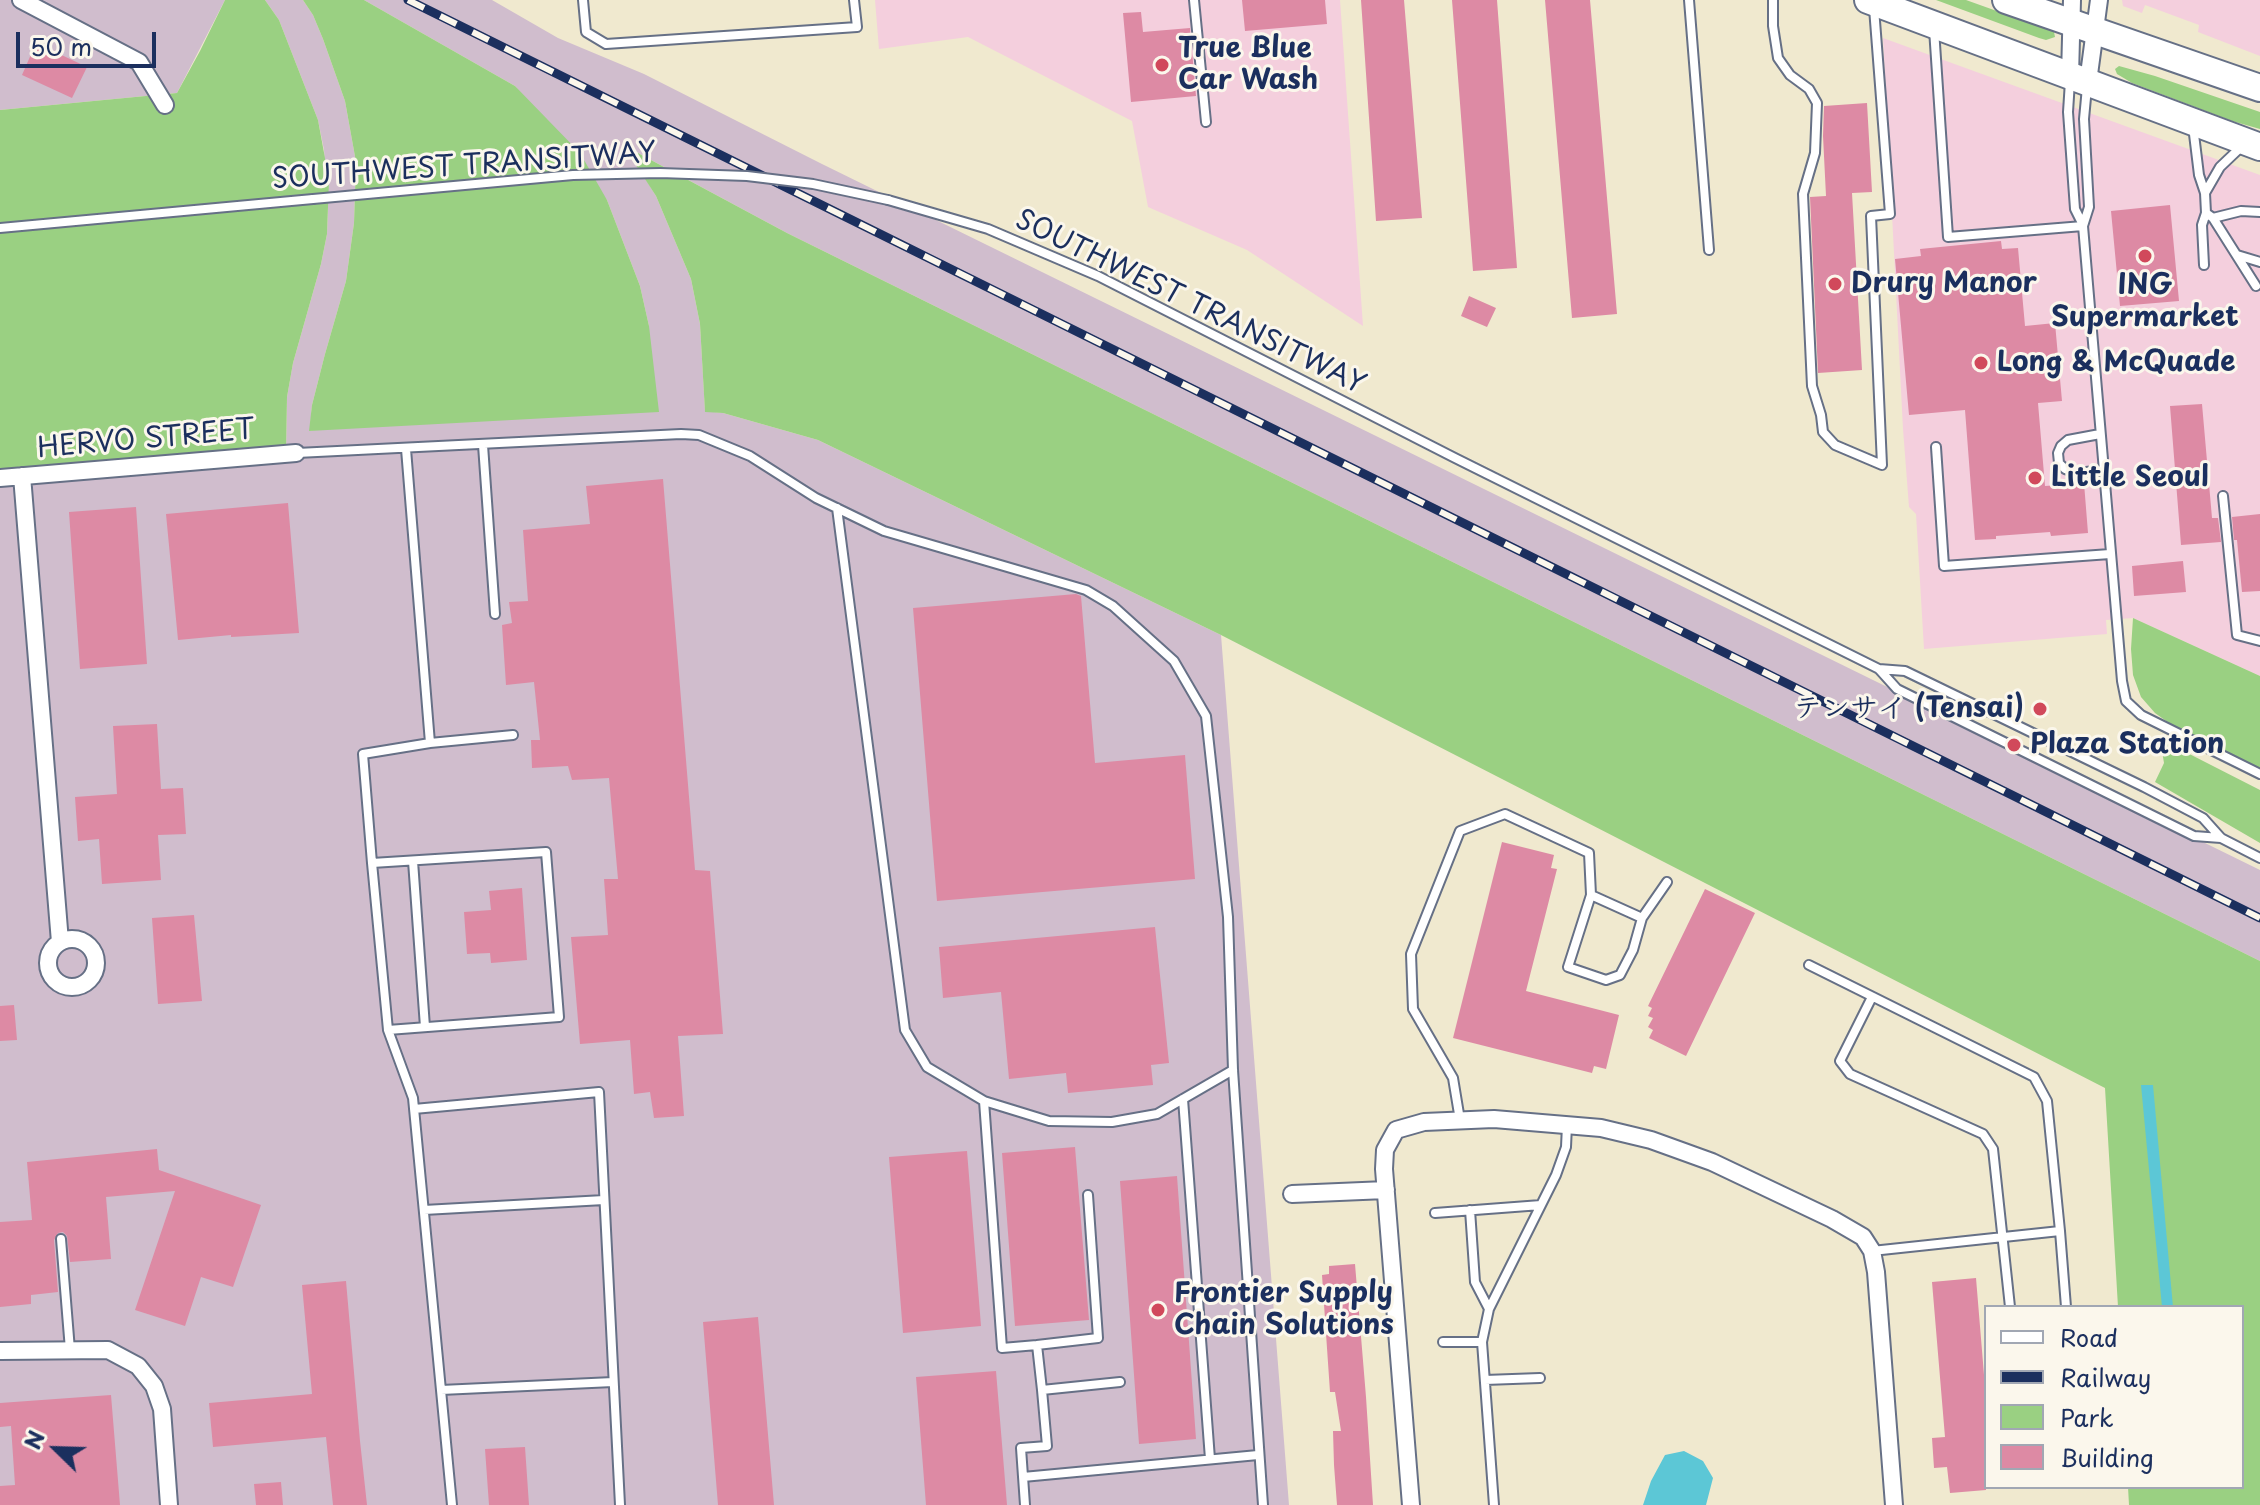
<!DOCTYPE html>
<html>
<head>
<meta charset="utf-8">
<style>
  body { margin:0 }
  #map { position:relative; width:2260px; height:1505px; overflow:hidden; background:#f0e9cf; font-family:"Playpen Sans",sans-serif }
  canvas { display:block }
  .legend { position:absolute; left:1984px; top:1305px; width:260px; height:184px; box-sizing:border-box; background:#fbf7ec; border:2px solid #a1a7b3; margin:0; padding:10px 14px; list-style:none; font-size:24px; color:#1b2f5e }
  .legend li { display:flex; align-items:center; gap:16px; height:40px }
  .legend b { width:40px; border:2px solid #a1a7b3 }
  .north { position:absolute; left:16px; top:1409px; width:80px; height:80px; -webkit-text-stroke:6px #fbf7ec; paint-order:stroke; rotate:293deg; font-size:22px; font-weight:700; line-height:32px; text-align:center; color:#1b2f5e }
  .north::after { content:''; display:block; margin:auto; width:28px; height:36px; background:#1b2f5e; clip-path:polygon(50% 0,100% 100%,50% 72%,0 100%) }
  .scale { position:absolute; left:16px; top:32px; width:140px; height:36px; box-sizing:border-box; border:4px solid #1b2f5e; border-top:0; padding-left:10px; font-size:24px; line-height:28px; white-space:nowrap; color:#1b2f5e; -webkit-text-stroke:6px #fbf7ec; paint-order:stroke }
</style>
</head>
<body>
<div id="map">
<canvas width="2260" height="1505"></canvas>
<ul class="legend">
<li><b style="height:10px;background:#fff"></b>Road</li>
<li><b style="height:10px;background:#1b2f5e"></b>Railway</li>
<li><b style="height:22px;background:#9ad082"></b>Park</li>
<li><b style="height:22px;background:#dd8aa4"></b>Building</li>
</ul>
<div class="north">N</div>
<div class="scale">50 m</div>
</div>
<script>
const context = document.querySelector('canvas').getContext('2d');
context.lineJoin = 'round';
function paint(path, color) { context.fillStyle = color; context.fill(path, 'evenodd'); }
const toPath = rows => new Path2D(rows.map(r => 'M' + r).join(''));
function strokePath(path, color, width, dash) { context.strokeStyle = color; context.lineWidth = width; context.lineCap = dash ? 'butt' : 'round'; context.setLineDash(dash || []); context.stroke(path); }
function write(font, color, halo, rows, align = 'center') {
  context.font = font + ' "Playpen Sans","Klee One",sans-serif'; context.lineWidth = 6; context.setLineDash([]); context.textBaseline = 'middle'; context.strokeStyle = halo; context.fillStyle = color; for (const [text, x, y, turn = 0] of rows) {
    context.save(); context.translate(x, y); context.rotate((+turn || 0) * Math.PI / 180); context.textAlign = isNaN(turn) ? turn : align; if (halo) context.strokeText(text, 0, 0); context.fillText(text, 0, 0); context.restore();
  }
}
const built = toPath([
  [875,0,1340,0,1363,326,1247,250,1148,207,1132,121,968,37,879,49],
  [2122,0,2260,0,2260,56,2198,32,2199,25,2145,5,2142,13,2123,6],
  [1883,38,2260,175,2260,676,2133,618,2106,620,2107,634,1924,649,1916,514,1909,507,1903,429]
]);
const industrial = toPath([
  [0,0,225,0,177,93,0,110],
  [265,0,303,0,313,15,323,39,345,101,356,162,354,223,346,281,325,354,312,405,310,431,649,326,640,286,607,200,515,86,364,0,492,0,558,38,644,74,822,164,2260,870,2260,961,787,233,625,146,656,196,691,279,700,324,705,411,723,413,818,440,1221,635,1289,1505,0,1505,0,478,286,454,287,397,293,363,321,264,327,234,328,208,324,150,318,120,279,20]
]);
const green = toPath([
  [225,0,265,0,279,20,318,120,329,180,327,234,321,264,293,363,287,397,286,454,0,478,0,110,177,93,200,51],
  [303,0,364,0,515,86,580,153,607,200,640,286,649,326,659,412,309,431,312,405,325,354,346,281,354,223,356,162,345,101,323,39,313,15],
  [1936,0,1966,0,2047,29,2054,32,2055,37,2046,40,2039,38],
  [2119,66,2155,76,2260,112,2260,129,2232,121,2132,83,2117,74,2115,69],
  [623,145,787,233,2260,961,2260,1505,2129,1505,2128,1487,2242,1487,2242,1307,2118,1307,2105,1088,1221,635,818,440,723,413,705,412,700,324,691,279,656,196],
  [2133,618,2260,676,2260,769,2169,723,2155,713,2141,697,2133,675,2131,649],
  [2160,739,2260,790,2260,843,2155,782,2164,763]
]);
const water = toPath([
  [2141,1085,2153,1085,2173,1307,2162,1307],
  [1684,1451,1703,1461,1713,1478,1706,1505,1643,1505,1651,1481,1665,1455]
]);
const building = toPath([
  [1242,0,1325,0,1327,24,1245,31],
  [1361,0,1404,0,1422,218,1376,221],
  [1452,0,1497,0,1517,268,1473,271],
  [1545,0,1590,0,1617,314,1572,318],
  [1141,12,1143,32,1190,28,1196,96,1131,102,1123,13],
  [36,43,87,67,72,98,22,75],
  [1867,103,1872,192,1852,193,1862,370,1818,373,1810,197,1826,196,1823,136,1824,106],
  [2170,205,2179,301,2120,306,2111,211],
  [2001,241,2002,249,2018,248,2025,326,2055,323,2062,401,2038,403,2045,486,2084,483,2088,533,2051,536,2050,532,1996,536,1996,539,1975,540,1965,410,1909,415,1895,259,1921,256,1920,249],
  [1469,296,1496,308,1487,327,1461,316],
  [2202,404,2212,518,2218,518,2221,542,2181,545,2170,406],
  [663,479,695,870,710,871,723,1034,678,1036,684,1116,654,1118,650,1092,634,1094,630,1040,580,1044,571,937,608,935,604,879,618,879,609,778,572,780,568,766,532,768,531,740,540,740,534,682,506,685,502,625,512,623,509,602,528,601,523,530,590,524,586,486],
  [288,503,299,633,231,637,231,635,178,640,166,514],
  [136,507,147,664,80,669,69,512],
  [2260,514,2260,591,2242,592,2237,540,2234,540,2232,517],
  [2183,561,2186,592,2134,596,2132,566],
  [1076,594,1081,596,1095,763,1185,755,1195,879,937,901,913,608],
  [157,724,161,789,183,788,186,834,158,835,161,880,102,884,99,839,78,841,75,797,117,794,113,726],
  [1502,842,1554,855,1551,868,1557,869,1526,991,1619,1015,1606,1069,1594,1066,1592,1073,1453,1038],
  [522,888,527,960,491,963,490,953,467,954,464,912,491,910,489,891],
  [1705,889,1755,913,1686,1056,1649,1038,1653,1030,1648,1027,1653,1018,1648,1016,1652,1008,1648,1006],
  [194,915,202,1001,158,1004,152,918],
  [1155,927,1169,1063,1151,1065,1153,1085,1068,1093,1066,1073,1009,1079,1001,992,943,998,939,947],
  [14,1005,17,1040,0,1041,0,1006],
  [1075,1147,1089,1320,1015,1326,1002,1153],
  [157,1149,159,1170,261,1205,233,1287,201,1277,185,1326,135,1310,175,1191,106,1197,111,1259,70,1262,67,1236,63,1232,58,1233,54,1240,58,1292,31,1295,31,1304,0,1307,0,1222,32,1220,27,1162],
  [967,1151,981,1326,903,1333,889,1157],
  [1177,1176,1196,1439,1139,1444,1120,1181],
  [1355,1264,1366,1397,1373,1505,1337,1505,1334,1465,1333,1431,1341,1431,1335,1392,1330,1392,1322,1275,1329,1274,1329,1266],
  [1976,1278,1986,1399,1986,1490,1950,1493,1947,1467,1934,1468,1932,1438,1945,1437,1932,1282],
  [346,1281,360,1441,367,1505,333,1505,326,1437,213,1447,209,1403,312,1394,302,1285],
  [758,1317,774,1505,718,1505,703,1322],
  [996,1371,1007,1505,926,1505,916,1377],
  [111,1395,120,1505,0,1505,0,1486,15,1485,11,1426,0,1427,0,1403],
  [525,1447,529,1505,489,1505,485,1449],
  [281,1482,283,1505,256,1505,254,1484]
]);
const service = toPath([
  [583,0,586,32,606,44,857,27,854,0],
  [1194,0,1206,122],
  [1689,0,1709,250],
  [1773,0,1773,26,1778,58,1790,75,1809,89,1817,103,1815,153,1803,194,1812,386,1821,415,1823,432,1835,445,1882,465,1871,216,1890,214,1874,8],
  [1934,29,1948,237,2083,226],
  [2070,81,2068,112,2075,209,2083,225],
  [2087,87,2084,119,2089,207,2083,226,2122,681,2126,701,2141,715,2260,774],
  [2193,126,2199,175,2205,193,2206,213,2202,225,2204,265],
  [2205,193,2220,167,2241,147],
  [888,200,988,229,1098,276,1455,458,1879,669,1897,689,2194,836,2221,838],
  [2206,213,2213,218,2256,286],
  [2213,218,2241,211,2260,212],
  [0,228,313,199],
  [2237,255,2260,262],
  [2100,434,2068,440,2061,446,2058,453,2059,463,2065,469,2077,473,2104,470],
  [483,445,495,614],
  [1936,447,1944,566,2110,554],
  [297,453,681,434,699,435,750,456,816,498,884,531,1086,590,1113,606,1174,661,1206,716,1228,917,1233,1070,1263,1505],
  [2223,496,2237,635,2260,641],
  [837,508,905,1030,927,1067,984,1101,1049,1121,1112,1122,1157,1114,1233,1070],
  [1879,669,1905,671,2144,787,2203,818,2221,838,2260,858],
  [430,743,513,735],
  [413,861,425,1027],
  [372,863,546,852,559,1017,388,1030,372,863,363,754,430,743,406,449],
  [1642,918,1667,882],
  [1809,965,2034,1077,2047,1101,2060,1231],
  [1872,997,1840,1061,1850,1074,1983,1134,1993,1149,2010,1307],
  [388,1030,413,1098,452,1505],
  [1183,1099,1210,1459],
  [984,1101,1002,1348,1037,1345,1042,1390,1047,1446,1021,1448,1025,1505],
  [414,1109,599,1092,620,1505],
  [1460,1120,1453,1078,1413,1009,1411,954,1460,831,1505,814,1589,853,1591,895,1568,967,1606,980,1620,975,1633,950,1642,918,1591,895],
  [424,1210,604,1200],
  [1470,1210,1475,1282,1489,1309,1541,1205],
  [1435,1213,1541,1205,1556,1175,1566,1147,1567,1125],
  [61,1239,70,1350],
  [1872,1251,2060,1231,2066,1307],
  [1489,1309,1482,1342,1494,1505],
  [1443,1342,1482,1342],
  [1037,1345,1098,1338,1088,1195],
  [1485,1380,1540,1378],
  [441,1390,613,1382],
  [1042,1390,1120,1382],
  [1023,1477,1258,1455]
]);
const minor = toPath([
  [21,0,139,62,165,105],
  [2070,76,2072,0],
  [2088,82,2099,0],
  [22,476,60,942],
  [0,478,296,453],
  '48 963a24 24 0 1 1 48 0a24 24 0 1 1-48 0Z',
  [1292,1194,1386,1190],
  [0,1351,108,1350,138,1366,154,1386,162,1409,169,1505],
  [1411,1505,1384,1169,1385,1150,1396,1130,1424,1122,1494,1119,1601,1128,1651,1140,1712,1162,1832,1219,1863,1237,1872,1251,1876,1272,1894,1505]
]);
const primary = toPath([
  [1868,0,2260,147],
  [2006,0,2260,88]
]);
const rail = toPath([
  [408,0,2260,918]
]);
const serviceBridge = toPath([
  [313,199,573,175,660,173,747,176,813,184,888,200]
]);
const markers = [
  [1162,65,8,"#d1495b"],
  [2145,256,8,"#d1495b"],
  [1835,284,8,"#d1495b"],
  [1981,363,8,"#d1495b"],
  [2035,478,8,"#d1495b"],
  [2040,709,8,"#d1495b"],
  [2014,745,8,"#d1495b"],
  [1158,1310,8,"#d1495b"]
];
const poiNames = [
  ["True Blue",1178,49],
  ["Car Wash",1178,81],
  ["Drury Manor",1851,284],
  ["ING",2145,286,"center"],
  ["Supermarket",2145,318,"center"],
  ["Long & McQuade",1997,363],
  ["Little Seoul",2051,478],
  ["テンサイ (Tensai)",2024,709,"right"],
  ["Plaza Station",2030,745],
  ["Frontier Supply",1174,1294],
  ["Chain Solutions",1174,1326]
];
const streetNames = [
  ["SOUTHWEST TRANSITWAY",464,167,-4],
  ["SOUTHWEST TRANSITWAY",1190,303,26],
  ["HERVO STREET",146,440,-5]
];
paint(built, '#f4cfdd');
paint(industrial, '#d0bdcd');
paint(green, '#9ad082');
paint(water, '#5cc7d6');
paint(building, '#dd8aa4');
strokePath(service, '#667086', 12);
strokePath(minor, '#667086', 20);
strokePath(primary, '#667086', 30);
strokePath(service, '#fff', 8);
strokePath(minor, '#fff', 16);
strokePath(primary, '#fff', 26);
strokePath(rail, '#1b2f5e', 9);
strokePath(rail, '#fbf7ec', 6, [18]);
strokePath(serviceBridge, '#667086', 12, []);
strokePath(serviceBridge, '#fff', 8);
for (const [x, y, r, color] of markers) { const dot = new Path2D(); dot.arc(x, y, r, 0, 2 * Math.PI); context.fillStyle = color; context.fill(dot); strokePath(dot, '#fbf7ec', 3); }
write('bold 28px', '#1b2f5e', '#fbf7ec', poiNames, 'left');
write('28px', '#1b2f5e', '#fbf7ec', streetNames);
</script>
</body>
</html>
